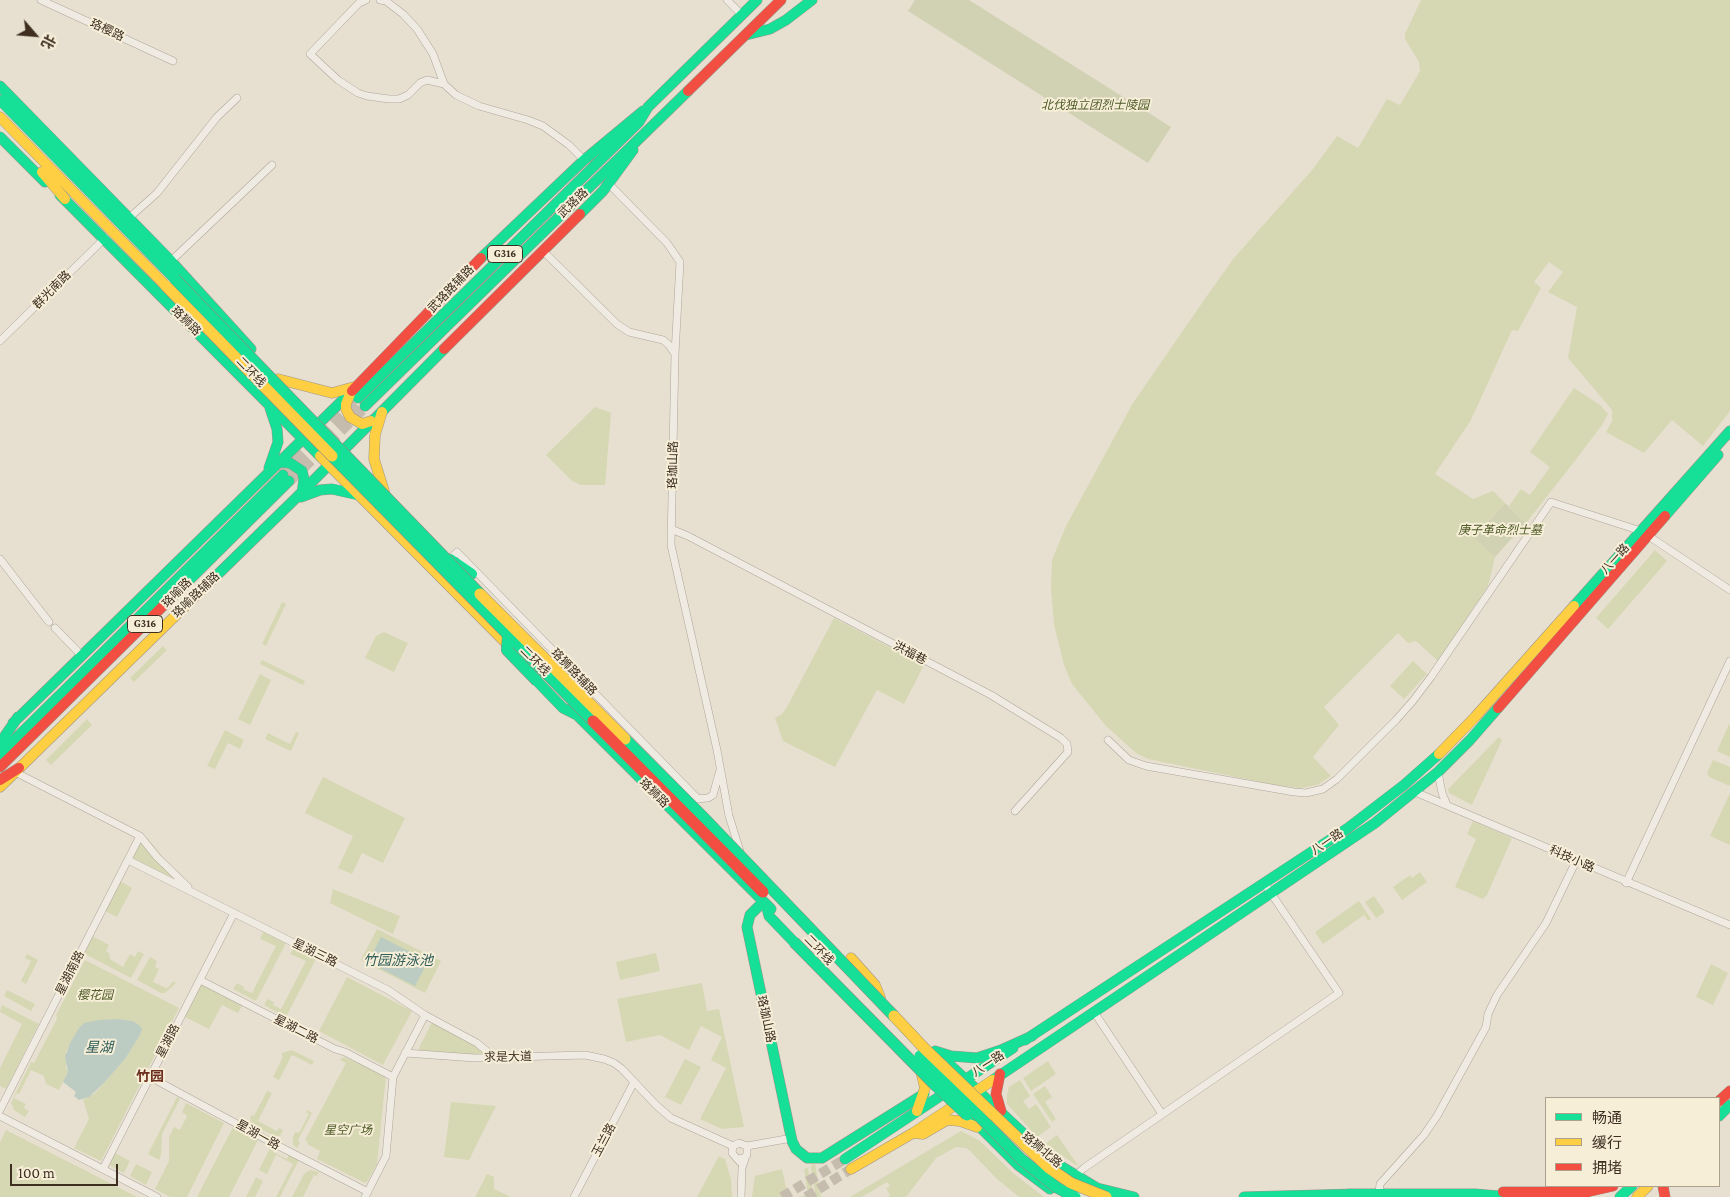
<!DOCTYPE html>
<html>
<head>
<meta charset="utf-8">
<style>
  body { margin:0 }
  #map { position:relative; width:1730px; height:1197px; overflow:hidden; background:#e7e0d1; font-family:"Crimson Pro","Noto Sans SC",serif }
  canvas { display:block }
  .legend { position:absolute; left:1545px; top:1097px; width:175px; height:90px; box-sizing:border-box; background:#f7eed8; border:1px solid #ada18e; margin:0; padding:6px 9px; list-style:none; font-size:15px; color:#3d2e20 }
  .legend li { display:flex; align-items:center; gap:10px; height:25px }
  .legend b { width:25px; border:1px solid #ada18e }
  .north { position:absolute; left:10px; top:10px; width:50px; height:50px; -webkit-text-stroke:4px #f7eed8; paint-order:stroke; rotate:117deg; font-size:14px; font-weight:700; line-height:20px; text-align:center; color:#3d2e20 }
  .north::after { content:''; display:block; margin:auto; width:18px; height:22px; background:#3d2e20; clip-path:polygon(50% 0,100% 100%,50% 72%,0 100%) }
  .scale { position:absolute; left:10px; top:1164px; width:108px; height:22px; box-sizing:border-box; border:2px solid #3d2e20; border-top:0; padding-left:6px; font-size:15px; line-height:18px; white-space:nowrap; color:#3d2e20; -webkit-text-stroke:4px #f7eed8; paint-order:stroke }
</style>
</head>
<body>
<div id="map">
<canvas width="1730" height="1197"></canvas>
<ul class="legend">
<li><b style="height:6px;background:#16e098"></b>畅通</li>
<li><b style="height:6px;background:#ffcf43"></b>缓行</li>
<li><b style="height:6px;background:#f24e42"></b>拥堵</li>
</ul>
<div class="north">北</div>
<div class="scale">100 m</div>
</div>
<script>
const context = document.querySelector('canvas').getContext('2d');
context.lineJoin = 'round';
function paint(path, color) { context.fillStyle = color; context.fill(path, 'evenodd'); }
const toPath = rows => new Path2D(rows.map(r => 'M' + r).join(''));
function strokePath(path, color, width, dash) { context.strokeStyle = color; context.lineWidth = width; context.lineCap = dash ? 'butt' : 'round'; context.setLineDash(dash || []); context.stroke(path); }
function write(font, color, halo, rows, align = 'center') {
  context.font = font + ' "Crimson Pro","Noto Sans SC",serif'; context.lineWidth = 4; context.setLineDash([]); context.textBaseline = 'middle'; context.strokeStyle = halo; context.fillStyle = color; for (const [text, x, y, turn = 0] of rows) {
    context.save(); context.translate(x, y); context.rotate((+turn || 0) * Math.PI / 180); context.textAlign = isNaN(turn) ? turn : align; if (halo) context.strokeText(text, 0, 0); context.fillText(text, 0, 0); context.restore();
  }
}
const green = toPath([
  [1421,0,1730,0,1730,411,1703,446,1672,420,1644,453,1606,432,1612,421,1612,410,1568,358,1577,307,1548,292,1563,272,1549,262,1534,282,1541,288,1518,331,1512,330,1471,420,1435,474,1473,499,1493,491,1505,503,1474,536,1495,557,1488,586,1438,661,1416,641,1408,643,1398,633,1324,707,1339,725,1313,757,1331,776,1317,785,1301,788,1275,785,1148,759,1136,753,1106,726,1072,684,1064,665,1054,624,1051,589,1052,560,1066,526,1133,403,1211,290,1234,258,1313,169,1337,136,1358,148,1387,99,1400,105,1420,71,1419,62,1405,39,1405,34],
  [1574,388,1600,405,1608,414,1602,425,1574,462,1526,523,1509,506,1521,489,1530,495,1550,467,1530,452],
  [595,407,611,413,605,485,581,485,572,481,546,455],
  [1655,550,1667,561,1608,629,1596,618],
  [282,602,286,604,266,646,262,644],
  [834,618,924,665,904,704,877,690,835,767,783,741,775,718,782,714,787,707],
  [384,632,408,643,394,672,365,658,376,636],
  [163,646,167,650,134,682,130,678],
  [262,660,305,681,303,685,260,664],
  [1413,661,1427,674,1404,699,1390,686],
  [260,674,271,680,250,725,238,719],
  [87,719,92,725,51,765,46,760],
  [1729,724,1730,725,1730,757,1717,751],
  [225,730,244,740,240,749,228,743,215,769,207,766],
  [296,732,299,733,291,751,265,739,268,733,290,744],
  [1499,737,1502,740,1472,805,1449,793,1448,789,1451,786],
  [1713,760,1730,767,1730,786,1709,777,1707,773],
  [323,777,405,818,383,863,362,853,352,874,338,868,353,836,305,813],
  [1730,793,1730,845,1710,836],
  [1473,821,1512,838,1487,895,1483,899,1455,887,1476,839,1467,834],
  [144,836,148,839,177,874,175,880,133,858],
  [1420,872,1427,882,1402,900,1393,887,1410,875,1412,878],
  [120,881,132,888,117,917,105,911],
  [333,889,400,916,393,934,330,903],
  [1374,896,1385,912,1376,918,1365,902],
  [1359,901,1371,919,1368,921,1364,915,1323,944,1315,932],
  [377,929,441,961,425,993,361,960],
  [263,932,286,943,256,1001,233,989,237,983,244,987,243,989,252,993,276,946,260,939],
  [92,936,109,945,106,951,109,953,110,959,123,967,130,954,135,957,138,951,144,954,131,978,83,953],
  [294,947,316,959,286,1017,264,1005,267,999,274,1002,273,1005,281,1009,306,961,290,954],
  [656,953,660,971,620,980,616,962],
  [27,954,38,960,26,984,21,981,31,961,25,958],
  [150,957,157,961,155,967,159,969,153,982,166,988,169,987,173,981,176,983,165,993,161,993,137,980],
  [85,960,179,1008,101,1161,74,1148,89,1119,83,1100,95,1093,125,1059,141,1033,139,1025,133,1021,119,1019,73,1038,66,1052,66,1068,68,1072,59,1090,46,1084,44,1076,31,1070,19,1094,17,1093,14,1098,26,1104,24,1108,29,1111,25,1117,14,1110,11,1103,31,1062,34,1063,57,1019,56,1015],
  [1711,964,1728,973,1713,1005,1696,997],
  [347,977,412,1011,383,1065,319,1031],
  [202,983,243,1004,238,1013,222,1005,209,1029,185,1017],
  [702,983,707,1011,719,1009,744,1127,722,1129,700,1119,726,1068,711,1060,722,1037,701,1026,689,1050,660,1035,626,1042,617,999],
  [7,990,35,1004,31,1011,4,996],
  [2,1005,39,1024,6,1089,0,1086,0,1068,22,1024,0,1012],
  [432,1022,475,1045,489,1056,417,1052],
  [292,1050,314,1061,312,1065,292,1055,279,1080,273,1077,283,1056,281,1055,282,1053],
  [344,1057,386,1076,377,1164,367,1182,365,1183,317,1159,320,1151,307,1144,308,1142,305,1140,346,1063,340,1060],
  [685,1059,701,1067,681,1105,665,1097],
  [1048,1061,1056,1074,1031,1091,1023,1078],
  [1020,1080,1030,1096,1023,1101,1029,1109,1036,1104,1051,1127,1037,1137,1007,1104,1007,1095,1009,1087],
  [1045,1086,1052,1097,1045,1102,1056,1119,1052,1122,1033,1094],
  [267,1091,272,1093,258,1121,277,1131,279,1128,283,1130,280,1136,277,1137,251,1125,250,1123,251,1115,254,1116],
  [177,1097,180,1099,162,1134,161,1155,159,1160,148,1154],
  [451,1102,496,1106,469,1160,444,1157],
  [186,1103,224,1123,187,1197,170,1197,155,1189,169,1161,169,1137,174,1127,180,1130,187,1116,182,1112],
  [307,1110,312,1113,298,1140,300,1143,297,1148,293,1145,293,1137,295,1132,299,1133,309,1114,306,1112],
  [233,1127,258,1140,229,1197,197,1197],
  [6,1130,98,1177,137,1197,0,1197,0,1142],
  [961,1131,980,1141,1013,1173,1044,1197,1019,1197,997,1179,970,1151,966,1148,956,1147,936,1158,906,1197,888,1197,890,1195,886,1188,890,1186,887,1182,862,1197,850,1197],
  [1057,1135,1079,1167,1045,1144],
  [271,1146,275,1148,273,1152,287,1159,289,1155,299,1160,280,1197,276,1197,293,1164,276,1155,267,1174,259,1170],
  [115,1153,130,1161,124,1173,109,1165],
  [719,1156,725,1159,731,1179,732,1197,697,1197],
  [136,1164,152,1172,146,1185,130,1176],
  [812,1164,815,1164,821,1197,797,1197,808,1195,804,1169,808,1168,813,1193,815,1193,811,1168],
  [782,1169,788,1197,752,1197,755,1176],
  [310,1170,319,1172,317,1176,314,1175,303,1197,292,1197,304,1174],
  [487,1174,494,1177,494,1189,511,1197,475,1197],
  [256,1177,263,1181,255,1197,246,1197]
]);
const cemetery = toPath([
  [915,0,969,0,1171,127,1148,163,908,11],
  [1505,503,1526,523,1495,557,1474,537]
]);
const water = toPath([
  [381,937,428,961,415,986,368,962],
  [119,1019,133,1021,139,1025,142,1029,140,1035,125,1059,104,1083,89,1097,79,1100,74,1096,76,1092,63,1082,68,1072,65,1057,70,1043,79,1028,84,1023,99,1020]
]);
const secondaryTunnel = toPath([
  [782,1197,845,1159],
  [806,1197,851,1169]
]);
const highwayTunnel = toPath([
  [283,475,358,398],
  [289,481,365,406]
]);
const street = toPath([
  [41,0,173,61],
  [366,0,359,3,310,54,338,80,358,93,367,96,389,99,399,99,408,95,420,83,427,80,444,84,456,95,479,106,528,120,543,126,569,145,584,160],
  [380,0,386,1,403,14,417,29,433,54,444,84],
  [727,0,742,15],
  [609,184,667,243,680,262,675,354,671,545,717,750,729,816,740,851],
  [129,218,157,193,217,117,237,98],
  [543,251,617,324,629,332,663,340,669,345,675,354],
  [171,261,272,165],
  [0,341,105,238],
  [671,529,688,536,991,695,1061,738,1067,744,1068,752,1015,811],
  [0,559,49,622],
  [450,559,457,552,698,799],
  [55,628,82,656],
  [1108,740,1129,760,1146,766,1294,792,1306,793,1323,789,1337,779,1396,720,1412,702,1431,677,1551,502,1641,531,1730,590],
  [15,772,140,836,157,857,188,887],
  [1438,772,1442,793,1447,805],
  [1415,792,1730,925],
  [695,799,708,798,713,795,720,770],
  [128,860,388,990,425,1015,477,1043,495,1058],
  [1626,883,1730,661],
  [200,980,335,1049,345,1052,393,1077],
  [1094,1012,1162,1114],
  [405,1053,475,1058,585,1055,604,1059,614,1063,622,1069,656,1105,671,1118,733,1146],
  [150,1077,265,1139,368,1192],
  [0,1110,140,836],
  [0,1116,157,1197],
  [733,1146,739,1143,747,1146,747,1155,744,1158,739,1159],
  [733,1146,732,1153,740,1162],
  [747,1146,792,1138],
  [103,1169,234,913],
  [1075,1176,1084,1168,1339,993,1264,883],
  [1379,1193,1380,1184,1424,1135,1437,1116,1486,1027,1488,1014,1497,995,1546,923,1576,861],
  [365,1197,386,1156,393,1077,425,1015],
  [574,1197,634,1082],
  [741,1197,742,1168,746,1156]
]);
const fast = toPath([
  [746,35,770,29,786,20,812,0],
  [0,86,171,261,251,349],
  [0,100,175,279],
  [0,137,45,182],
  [60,195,320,456],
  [580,214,603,191,633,150],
  [481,258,584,160,643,111],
  [358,398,639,122,648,107,757,0],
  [365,406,688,91],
  [278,462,290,463,302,471,304,479,302,493],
  [269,468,278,442,277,429,270,408],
  [301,497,320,490,332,489,359,495],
  [1665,516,1718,455],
  [450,559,472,574],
  [214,578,295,499,444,349],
  [164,605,289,481],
  [1574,606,1730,431],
  [537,681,563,708,575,714],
  [571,709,771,909],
  [13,723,352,391],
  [0,743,18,717],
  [0,754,283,475],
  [763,902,750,915,747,927,792,1141,796,1149,807,1158,822,1158,924,1094],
  [766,904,769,916,794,942],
  [1025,1040,1348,828,1404,785,1439,754],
  [935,1051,951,1056,977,1058,1001,1050,1032,1036],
  [948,1063,1054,1162,1097,1188,1134,1197],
  [993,1080,1375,823,1438,772,1470,740,1498,708],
  [962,1109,1018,1165,1050,1189],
  [1719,1116,1730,1105],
  [845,1159,1013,1048],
  [1348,1194,1475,1194,1510,1197],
  [1244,1197,1356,1194],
  [1620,1197,1632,1186]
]);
const slow = toPath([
  [0,117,166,286],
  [42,172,65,199],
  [278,379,332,393,354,387],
  [350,394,346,404,346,409,350,417,362,424,371,421],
  [382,412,375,435,374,459,384,491],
  [320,456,510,647],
  [1439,754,1475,717,1574,606],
  [0,787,214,578],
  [851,958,875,985,880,997],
  [917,1111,925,1088,921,1071],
  [913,1133,923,1134,947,1120,960,1121,977,1127],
  [851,1169,913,1133,993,1080],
  [1637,1197,1648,1186]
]);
const jam = toPath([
  [688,91,781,0],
  [444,349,580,214],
  [352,391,481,258],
  [1498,708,1665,516],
  [0,767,164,605],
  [0,780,19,768],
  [1000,1074,996,1094,1001,1111],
  [1719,1101,1730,1091],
  [1663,1186,1665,1197],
  [1503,1192,1586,1192,1585,1197],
  [1586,1192,1613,1186]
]);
const fastBridge = toPath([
  [175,279,480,594],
  [332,456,593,721],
  [508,635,507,650,537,681],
  [625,739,703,817,894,1016],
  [794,942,933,1083,967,1115],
  [920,1056,1021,1159,1056,1187,1075,1197]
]);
const slowBridge = toPath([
  [166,286,332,456],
  [480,594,625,739],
  [894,1016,925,1049,1049,1168,1071,1183,1106,1197]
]);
const jamBridge = toPath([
  [593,721,763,892]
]);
const shields = [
  [505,254,35],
  [145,624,35]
];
const shieldNames = [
  ["G316",505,254],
  ["G316",145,624]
];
const streetNames = [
  ["珞樱路",107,30,25],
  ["武珞路",573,203,-44],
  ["武珞路辅路",451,289,-46],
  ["群光南路",52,290,-45],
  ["珞狮路",186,321,45],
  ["二环线",251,372,46],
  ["珞珈山路",673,465,-89],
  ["八一路",1615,559,-48],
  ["珞喻路",177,593,-45],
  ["珞喻路辅路",196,595,-44],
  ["洪福巷",910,653,28],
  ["二环线",535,661,45],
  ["珞狮路辅路",574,672,46],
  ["珞狮路",654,793,45],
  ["八一路",1327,842,-34],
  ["科技小路",1572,859,24],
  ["二环线",819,950,46],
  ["星湖三路",315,953,26],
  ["星湖南路",70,973,-63],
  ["珞珈山路",766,1019,78],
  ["星湖二路",296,1029,27],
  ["星湖路",168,1041,-63],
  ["求是大道",508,1057,-1],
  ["八一路",988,1064,-33],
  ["星湖一路",258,1135,29],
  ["玉兰路",604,1140,-62],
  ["珞狮北路",1042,1150,40]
];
const parkNames = [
  ["北伐独立团烈士陵园",1095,105],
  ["庚子革命烈士墓",1500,530],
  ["樱花园",95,995],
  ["星空广场",348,1130]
];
const waterNames = [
  ["竹园游泳池",398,961],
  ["星湖",99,1048]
];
const neighbourhoodNames = [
  ["竹园",150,1077]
];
paint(green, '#d6d7b3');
paint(cemetery, '#d1d1b3');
paint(water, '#bcccc2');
strokePath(secondaryTunnel, '#c5bcae', 10, [10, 5]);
strokePath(highwayTunnel, '#c5bcae', 12, [12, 6]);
strokePath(street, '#ada599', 8);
strokePath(fast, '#9c958a', 11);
strokePath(slow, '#9c958a', 11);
strokePath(jam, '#9c958a', 11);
strokePath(street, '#efebe3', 7);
strokePath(fast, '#16e098', 10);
strokePath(slow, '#ffcf43', 10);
strokePath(jam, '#f24e42', 10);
strokePath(fastBridge, '#928b80', 12, []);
strokePath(slowBridge, '#928b80', 12, []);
strokePath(jamBridge, '#928b80', 12, []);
strokePath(fastBridge, '#16e098', 11);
strokePath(slowBridge, '#ffcf43', 11);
strokePath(jamBridge, '#f24e42', 11);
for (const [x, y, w] of shields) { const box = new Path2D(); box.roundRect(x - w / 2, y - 8.5, w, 17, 4); context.fillStyle = '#f7eed8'; context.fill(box); strokePath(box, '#3d2e20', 1); }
write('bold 11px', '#3d2e20', null, shieldNames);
write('12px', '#3d2e20', '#f7eed8', streetNames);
write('italic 12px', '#4d5a26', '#f7eed8', parkNames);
write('italic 14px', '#2f5d5a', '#f7eed8', waterNames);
write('bold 14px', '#6b2e1e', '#f7eed8', neighbourhoodNames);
</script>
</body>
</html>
